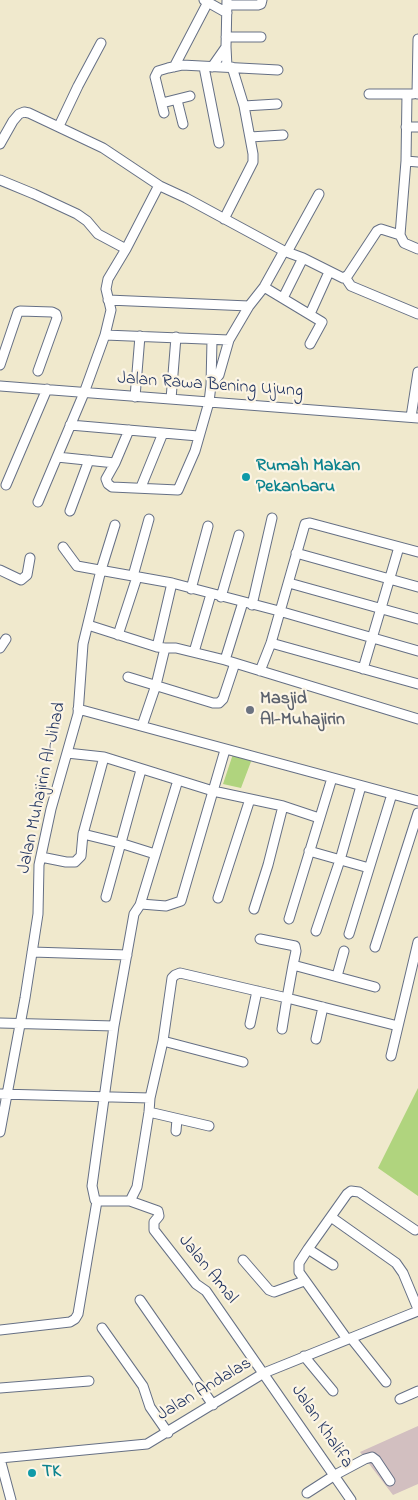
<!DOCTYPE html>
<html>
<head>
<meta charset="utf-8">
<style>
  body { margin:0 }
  canvas { display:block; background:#f0e9cd }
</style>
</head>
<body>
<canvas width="418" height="1500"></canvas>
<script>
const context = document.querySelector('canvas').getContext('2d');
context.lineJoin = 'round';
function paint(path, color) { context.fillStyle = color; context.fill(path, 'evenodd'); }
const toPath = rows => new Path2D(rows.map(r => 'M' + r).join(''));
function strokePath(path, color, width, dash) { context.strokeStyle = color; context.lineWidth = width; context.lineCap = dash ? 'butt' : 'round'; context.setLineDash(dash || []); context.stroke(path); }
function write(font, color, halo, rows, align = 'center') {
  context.font = font + ' "Indie Flower",sans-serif'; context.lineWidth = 4.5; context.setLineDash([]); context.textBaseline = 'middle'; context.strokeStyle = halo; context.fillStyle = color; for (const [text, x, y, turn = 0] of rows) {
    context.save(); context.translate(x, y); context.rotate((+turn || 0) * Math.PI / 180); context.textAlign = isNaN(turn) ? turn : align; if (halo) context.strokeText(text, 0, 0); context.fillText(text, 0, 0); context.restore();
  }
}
const industrial = toPath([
  [418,1426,418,1484,393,1495,360,1452]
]);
const green = toPath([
  [233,754,252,759,241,788,223,784],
  [418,1088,418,1196,378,1168]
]);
const minor = toPath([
  [204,0,227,13],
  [227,0,226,47,227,67],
  [227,5,258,5,261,4,262,0],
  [226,37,261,37],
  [174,67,208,2],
  [204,67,219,143],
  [212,67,226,47],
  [232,67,244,106],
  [369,94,413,94],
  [417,94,418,39],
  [177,100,183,124],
  [162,103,190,96],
  [164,113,155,77,158,71,168,68,182,65,278,70],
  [59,126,78,86,101,43],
  [406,127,418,127],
  [250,137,283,135],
  [0,144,13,121,19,114,24,112,29,113,103,148,160,186],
  [406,161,418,162],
  [0,180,34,194,77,214,87,221,98,234,126,249],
  [224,219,253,162,253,154,244,106,277,104],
  [400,235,404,243,418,249],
  [287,252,319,194],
  [345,277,351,286,418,314],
  [264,287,322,322,310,344],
  [283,298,303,258],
  [108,300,249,306],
  [310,314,329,272],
  [105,335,229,340],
  [0,365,18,312,20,311,52,312,56,314,57,318,38,371],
  [211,385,212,340],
  [0,386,418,418],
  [135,397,140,336],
  [171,399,176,337],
  [411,417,418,372],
  [70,425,198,436],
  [129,430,115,463,106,479,108,484,112,487,178,490,195,451,209,402,211,385,219,375,229,340,249,306,264,287,284,251,303,258,343,278,348,275,377,231,381,229,400,235,406,161,407,94],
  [57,457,115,463],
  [6,485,47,389],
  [141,487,163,433],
  [38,502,84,393,105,335,111,310,106,289,108,279,126,249,158,187,160,186,186,198,284,251],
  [70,511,89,460],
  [63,547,77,566,172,583,279,611,418,651],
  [296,553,418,587],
  [0,570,21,580,27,575,30,558],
  [133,576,149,519],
  [289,583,418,619],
  [191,589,208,526],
  [221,597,239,535],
  [243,602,225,660,418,719],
  [252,605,272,518],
  [88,625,157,647,165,648,156,685,142,726],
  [118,635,137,577],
  [271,643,418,684],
  [157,647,172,583],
  [0,648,6,639],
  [165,648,176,648,225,660],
  [194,652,211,594],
  [363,669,399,547],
  [260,671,271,643,305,524,310,523,418,552],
  [128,677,213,703,219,703,223,699,235,663],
  [78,709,418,801],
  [67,753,104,757,213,791,283,806,319,818],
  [83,834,120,843,155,854],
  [309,851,369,868],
  [41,857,66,862,75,862,81,856,83,834,104,757],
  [106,897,141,770],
  [218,898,250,799],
  [141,904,166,906,181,901,225,750],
  [254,909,268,865,283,806],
  [289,919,332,778],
  [316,931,340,860,361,786],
  [349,934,392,794],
  [260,939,295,946,296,951,293,965],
  [375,947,418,813],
  [32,952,127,955],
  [337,976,344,951],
  [0,1023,114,1026,92,1186,95,1200,97,1201],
  [250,1024,257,991],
  [114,1026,134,914,140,905,178,780],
  [282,1029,287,998,398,1026],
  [316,1039,323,1007],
  [163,1041,243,1062],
  [391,1056,418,942],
  [0,1094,150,1098],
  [149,1112,209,1126],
  [176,1131,177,1119],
  [0,1132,25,998,38,914,39,865,51,809,78,714,83,644,101,570,115,525],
  [130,1201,158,1211,159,1216,154,1222,154,1230,196,1284,206,1291,351,1500],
  [331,1217,396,1263,403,1273,418,1309],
  [308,1249,333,1265],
  [243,1260,269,1290,274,1292,304,1281],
  [140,1300,213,1405],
  [102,1328,143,1386,150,1407,168,1433],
  [0,1330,70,1322,75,1319,78,1314,97,1201,130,1201,137,1187,149,1112,150,1098,163,1041,172,978,175,975,180,973,287,998,293,965,375,987],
  [351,1338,386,1382],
  [347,1339,299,1272,299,1263,308,1249,347,1194,351,1191,359,1192,415,1230],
  [304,1356,333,1391],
  [0,1388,89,1381],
  [400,1399,418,1391],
  [0,1458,147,1444,264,1373,418,1311],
  [0,1459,11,1500],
  [307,1493,335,1475,365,1459,372,1457,376,1460,390,1481]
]);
const markers = [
  [246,477,5,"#0f9aa8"],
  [250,710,5,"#6b7280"],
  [32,1473,5,"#0f9aa8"]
];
const streetNames = [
  ["Jalan Rawa Bening Ujung",210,386,4],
  ["Jalan Muhajirin Al-Jihad",43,788,-78],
  ["Jalan Amal",207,1270,51],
  ["Jalan Andalas",205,1390,-31],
  ["Jalan Khalifa",321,1427,56]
];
const cultureNames = [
  ["Rumah Makan",256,467],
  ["Pekanbaru",256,488],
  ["TK",42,1473]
];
const worshipNames = [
  ["Masjid",260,700],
  ["Al-Muhajirin",260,721]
];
paint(industrial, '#d2bfc0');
paint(green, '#b0d47e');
strokePath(minor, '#667085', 11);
strokePath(minor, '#fff', 9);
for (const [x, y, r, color] of markers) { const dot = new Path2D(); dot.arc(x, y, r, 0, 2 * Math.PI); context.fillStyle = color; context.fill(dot); strokePath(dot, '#fcf5e5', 2); }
write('18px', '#1b2f5e', '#fcf5e5', streetNames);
write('bold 18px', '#0d838f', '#fcf5e5', cultureNames, 'left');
write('bold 18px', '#5b616d', '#fcf5e5', worshipNames, 'left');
</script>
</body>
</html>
